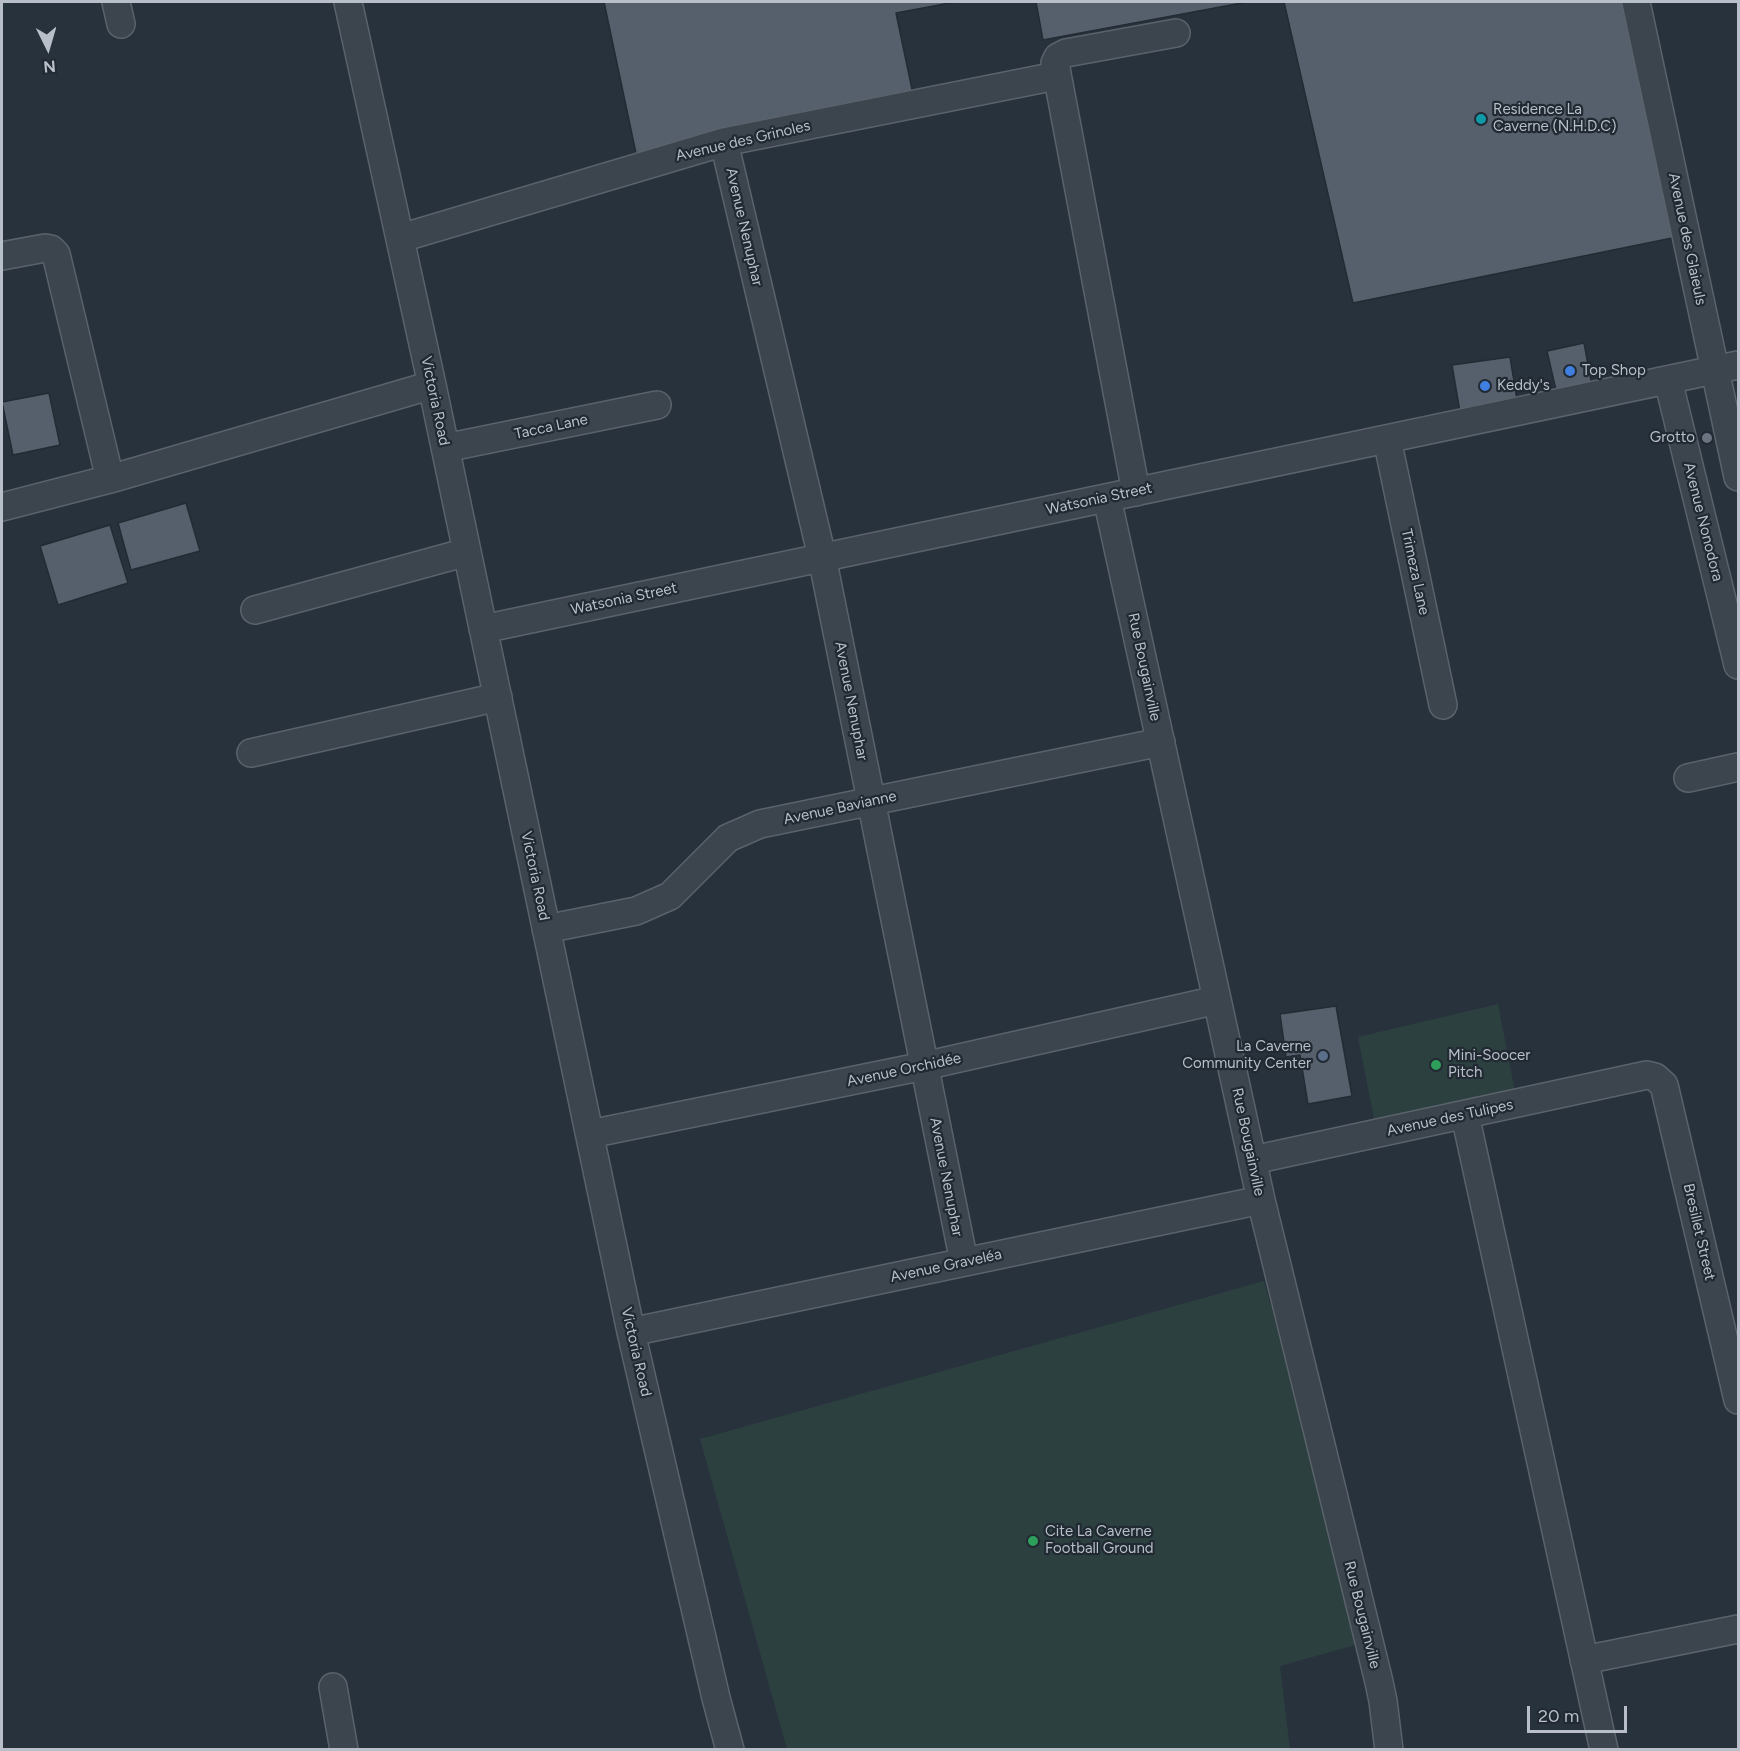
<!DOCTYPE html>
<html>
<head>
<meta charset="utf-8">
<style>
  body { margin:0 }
  #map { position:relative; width:1740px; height:1751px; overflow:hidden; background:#28323d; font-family:Figtree,sans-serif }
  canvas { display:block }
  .frame { position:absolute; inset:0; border:3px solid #b8bfc8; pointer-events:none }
  .north { position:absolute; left:18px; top:18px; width:60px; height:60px; -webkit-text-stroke:4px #212932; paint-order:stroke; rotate:175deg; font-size:16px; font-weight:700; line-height:24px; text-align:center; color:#b8bfc8 }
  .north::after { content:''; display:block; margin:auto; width:21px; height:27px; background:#b8bfc8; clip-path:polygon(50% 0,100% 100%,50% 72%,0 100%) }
  .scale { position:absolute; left:1527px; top:1706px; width:100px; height:27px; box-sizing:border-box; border:3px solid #b8bfc8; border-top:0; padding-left:8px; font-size:18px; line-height:21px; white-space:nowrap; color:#b8bfc8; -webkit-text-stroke:4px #212932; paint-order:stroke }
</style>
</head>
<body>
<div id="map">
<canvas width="1740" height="1751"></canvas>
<div class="frame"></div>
<div class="north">N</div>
<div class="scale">20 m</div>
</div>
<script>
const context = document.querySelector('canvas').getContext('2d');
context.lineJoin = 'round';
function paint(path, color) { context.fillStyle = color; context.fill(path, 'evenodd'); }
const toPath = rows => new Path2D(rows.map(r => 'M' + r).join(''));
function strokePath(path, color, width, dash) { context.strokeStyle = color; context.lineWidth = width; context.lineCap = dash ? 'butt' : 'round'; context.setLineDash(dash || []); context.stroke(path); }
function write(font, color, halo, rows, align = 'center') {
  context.font = font + ' Figtree,sans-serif'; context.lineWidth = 4.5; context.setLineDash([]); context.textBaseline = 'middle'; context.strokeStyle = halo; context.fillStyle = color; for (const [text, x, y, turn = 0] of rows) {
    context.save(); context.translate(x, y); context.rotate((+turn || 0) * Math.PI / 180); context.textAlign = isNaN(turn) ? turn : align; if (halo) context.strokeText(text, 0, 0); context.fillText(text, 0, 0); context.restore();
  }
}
const green = toPath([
  [1498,1004,1515,1092,1375,1124,1358,1037],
  [1264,1281,1366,1642,1280,1666,1290,1749,787,1749,700,1439]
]);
const building = toPath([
  [604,2,955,2,896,13,913,94,637,158,604,2],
  [1036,2,1247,2,1043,40,1036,2],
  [1284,2,1626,2,1677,237,1353,303,1284,2],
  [1584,343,1593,391,1558,399,1547,351,1584,343],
  [1510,357,1518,406,1461,418,1452,365,1510,357],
  [49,393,60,445,13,455,2,402,49,393],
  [186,503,200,551,131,570,118,523,186,503],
  [110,525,128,583,58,605,40,546,110,525],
  [1336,1006,1352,1096,1308,1104,1300,1055,1286,1057,1280,1014,1336,1006]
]);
const street = toPath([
  [116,2,121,24],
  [348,2,432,385,631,1332,716,1698,730,1750],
  [1636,2,1738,477],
  [724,142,822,557,964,1262],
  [401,238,724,142,1056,76],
  [2,256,45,248,51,249,56,254,110,479],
  [1668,380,1738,665],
  [1387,439,1443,705],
  [445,448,657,405],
  [1136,492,1055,63,1058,57,1066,53,1176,33],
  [1107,498,1261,1200,1379,1682,1383,1701,1389,1750],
  [2,507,110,479,432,385],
  [255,610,467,552],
  [483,629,1738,365],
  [251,753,498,697],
  [1688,778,1738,767],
  [546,929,636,911,670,896,728,838,760,824,1161,742],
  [1465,1115,1604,1750],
  [590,1134,924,1066,1217,1000],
  [1253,1160,1647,1075,1655,1077,1664,1085,1738,1400],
  [631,1332,1261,1200],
  [1584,1660,1738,1629],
  [333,1687,344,1750]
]);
const markers = [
  [1481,119,6,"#0f9aa8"],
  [1570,371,6,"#3f7fe0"],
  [1485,386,6,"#3f7fe0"],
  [1707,438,6,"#6b7280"],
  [1323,1056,6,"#5c6f8a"],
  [1436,1065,6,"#2e9e5b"],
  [1033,1541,6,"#2e9e5b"]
];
const poiNames = [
  ["Residence La",1493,110],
  ["Caverne (N.H.D.C)",1493,127],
  ["Top Shop",1582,371],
  ["Keddy's",1497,386],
  ["Grotto",1695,438,"right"],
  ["La Caverne",1311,1047,"right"],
  ["Community Center",1311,1064,"right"],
  ["Mini-Soocer",1448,1056],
  ["Pitch",1448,1073],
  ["Cite La Caverne",1045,1532],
  ["Football Ground",1045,1549]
];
const streetNames = [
  ["Avenue des Grinoles",743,141,-13],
  ["Avenue Nenuphar",744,227,77],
  ["Avenue des Glaieuls",1687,239,78],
  ["Victoria Road",435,401,78],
  ["Tacca Lane",551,427,-12],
  ["Watsonia Street",1099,499,-12],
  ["Avenue Nonodora",1703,522,76],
  ["Trimeza Lane",1415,572,78],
  ["Watsonia Street",624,599,-12],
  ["Rue Bougainville",1144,667,78],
  ["Avenue Nenuphar",851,701,79],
  ["Avenue Bavianne",840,808,-12],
  ["Victoria Road",535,876,78],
  ["Avenue Orchidée",904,1070,-12],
  ["Avenue des Tulipes",1450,1118,-12],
  ["Rue Bougainville",1248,1142,78],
  ["Avenue Nenuphar",946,1177,79],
  ["Bresillet Street",1699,1232,77],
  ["Avenue Graveléa",946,1266,-12],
  ["Victoria Road",636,1352,77],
  ["Rue Bougainville",1362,1615,76]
];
paint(green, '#2d4040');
paint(building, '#56606c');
strokePath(building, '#232b34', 1.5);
strokePath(street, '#5a626b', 30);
strokePath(street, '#3c444d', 27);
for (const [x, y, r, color] of markers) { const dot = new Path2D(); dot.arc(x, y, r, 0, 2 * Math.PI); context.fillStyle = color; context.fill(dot); strokePath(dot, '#212932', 2); }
write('15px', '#b8bfc8', '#212932', poiNames, 'left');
write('15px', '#b8bfc8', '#212932', streetNames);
</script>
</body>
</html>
